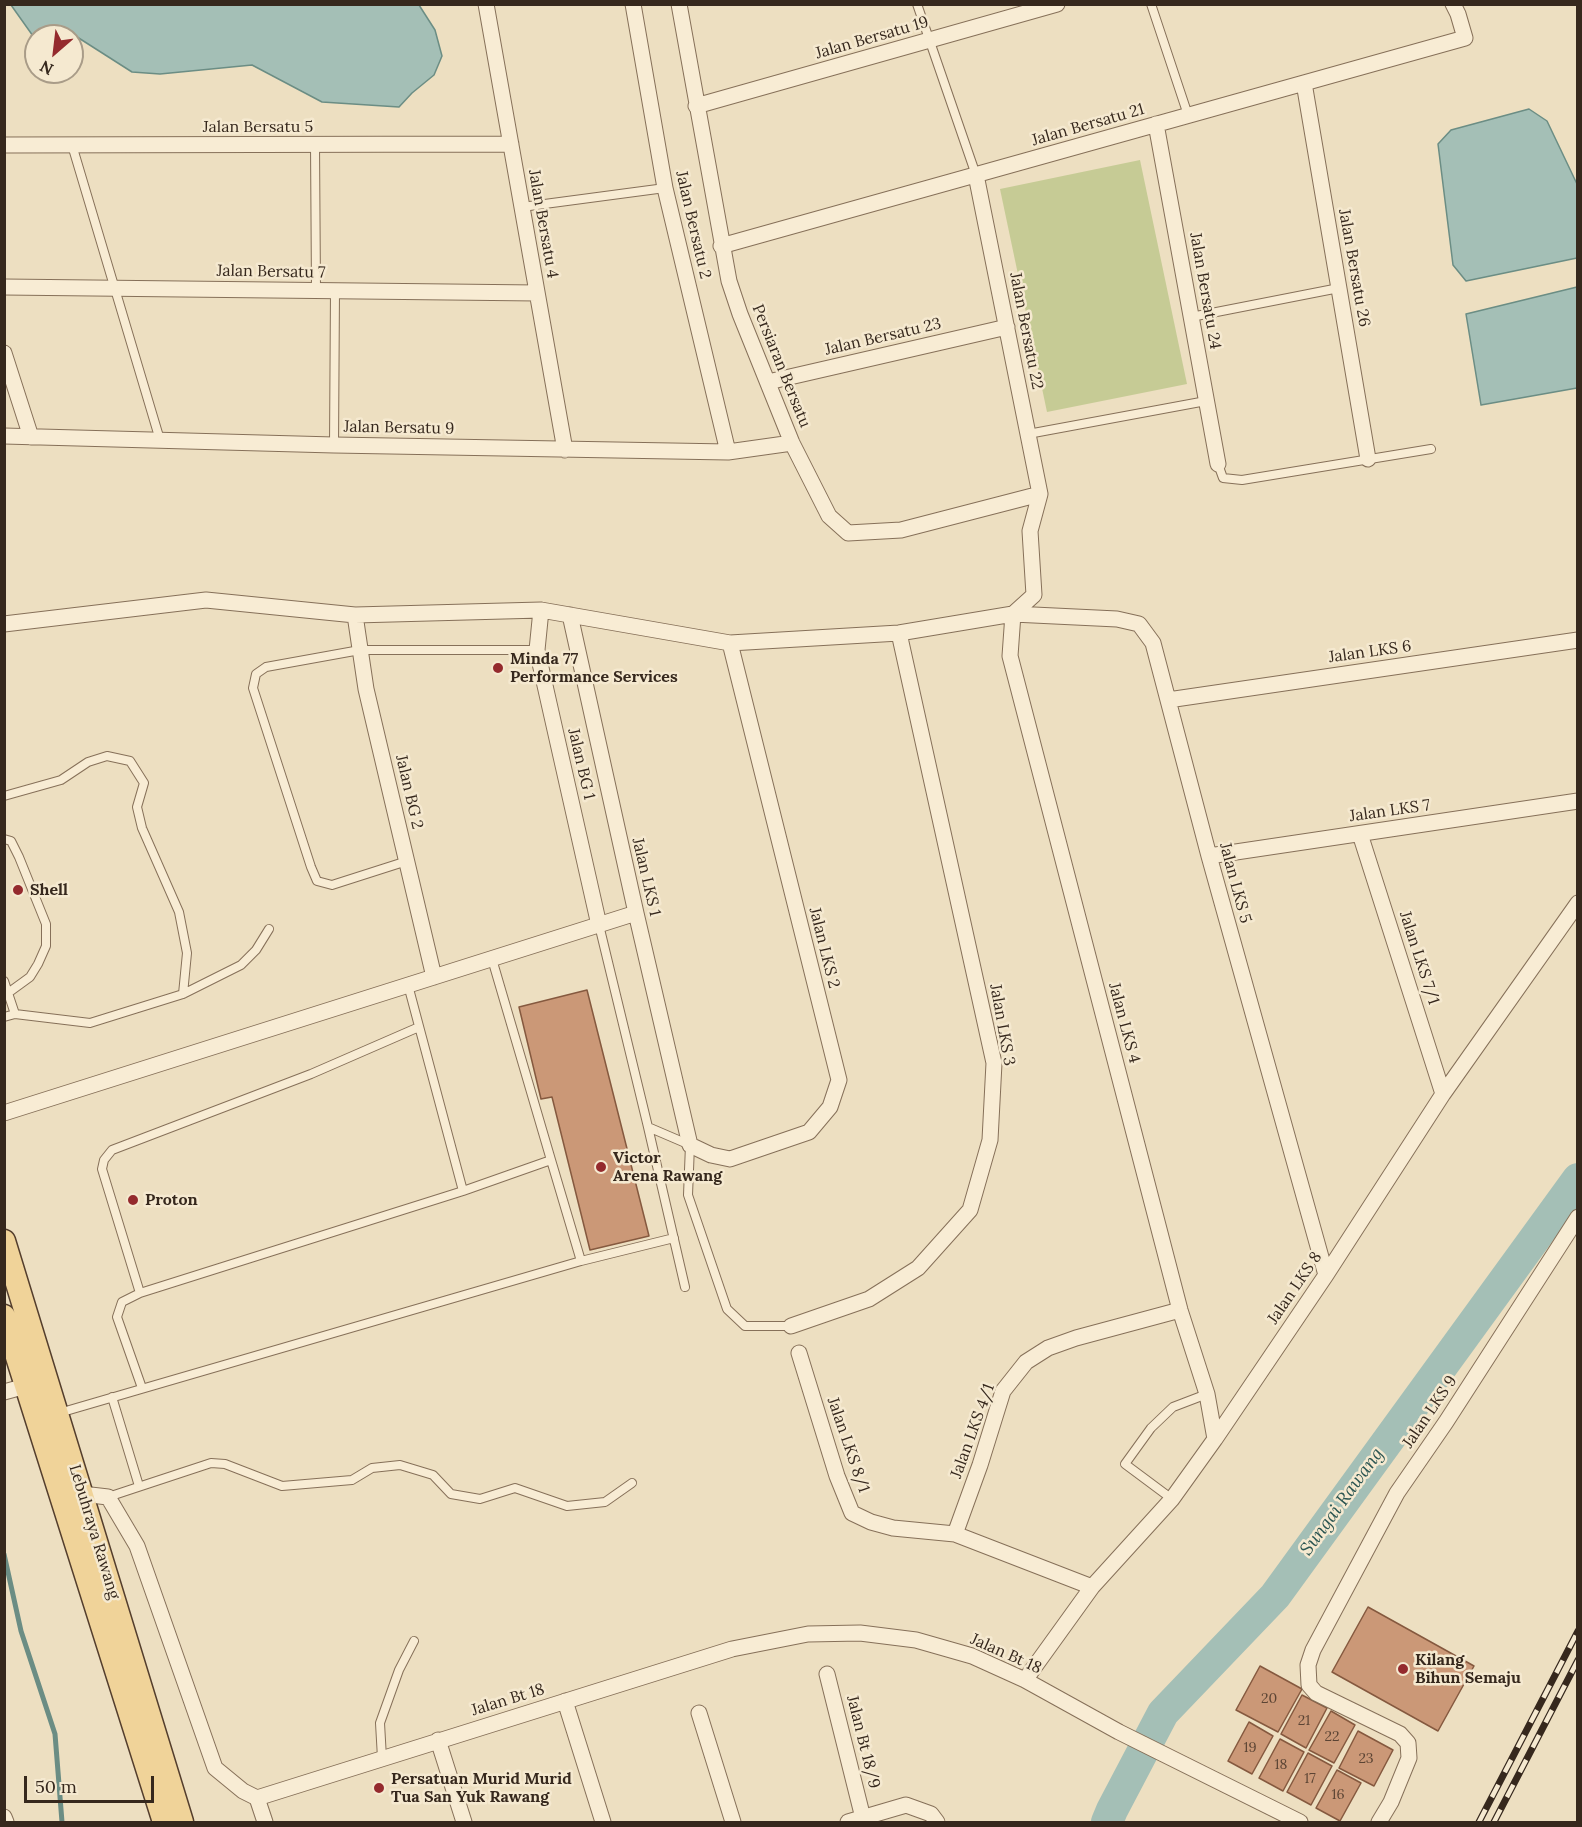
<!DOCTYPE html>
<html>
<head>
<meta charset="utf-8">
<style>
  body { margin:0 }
  #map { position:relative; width:1582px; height:1827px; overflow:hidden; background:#eddfc1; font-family:Lora,serif }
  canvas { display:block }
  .frame { position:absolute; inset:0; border:6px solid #36281d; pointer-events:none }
  .north { position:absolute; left:24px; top:24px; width:60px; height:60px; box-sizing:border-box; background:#f5e9d0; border:2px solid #a99c88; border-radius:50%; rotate:208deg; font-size:16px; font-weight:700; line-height:24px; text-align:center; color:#36281d }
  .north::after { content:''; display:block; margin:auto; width:21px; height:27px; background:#942a2d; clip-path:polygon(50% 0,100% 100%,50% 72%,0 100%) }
  .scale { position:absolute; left:24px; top:1776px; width:130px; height:27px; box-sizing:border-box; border:3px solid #36281d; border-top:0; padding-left:8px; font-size:18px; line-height:21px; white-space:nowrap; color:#36281d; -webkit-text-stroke:4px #f5e9d0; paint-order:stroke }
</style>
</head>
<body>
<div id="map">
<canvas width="1582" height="1827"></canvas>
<div class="frame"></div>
<div class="north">N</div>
<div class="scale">50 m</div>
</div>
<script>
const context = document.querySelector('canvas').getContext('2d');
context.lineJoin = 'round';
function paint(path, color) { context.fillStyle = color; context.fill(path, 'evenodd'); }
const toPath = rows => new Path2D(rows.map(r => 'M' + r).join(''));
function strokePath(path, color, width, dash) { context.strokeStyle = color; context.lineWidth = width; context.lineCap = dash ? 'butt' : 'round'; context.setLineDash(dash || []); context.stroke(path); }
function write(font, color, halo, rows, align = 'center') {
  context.font = font + ' Lora,serif'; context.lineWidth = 5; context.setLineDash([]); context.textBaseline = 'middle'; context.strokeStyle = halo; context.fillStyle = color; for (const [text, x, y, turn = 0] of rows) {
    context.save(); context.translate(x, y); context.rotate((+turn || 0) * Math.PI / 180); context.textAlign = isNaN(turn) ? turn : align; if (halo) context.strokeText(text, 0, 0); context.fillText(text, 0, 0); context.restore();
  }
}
const green = toPath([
  [1140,160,1187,384,1047,412,1000,189]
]);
const water = toPath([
  [11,5,419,5,435,30,442,56,434,75,412,93,399,107,322,102,252,65,160,74,132,72,74,35,33,36,11,5],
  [1529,109,1547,121,1577,184,1577,258,1466,281,1453,265,1438,144,1451,130,1529,109],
  [1577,287,1577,388,1481,405,1466,314,1577,287]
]);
const stream = toPath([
  [4,1554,21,1631,55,1734,62,1822]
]);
const river = toPath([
  [1107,1822,1112,1810,1163,1713,1275,1596,1578,1179]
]);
const building = toPath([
  [587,990,649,1236,590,1250,552,1097,541,1099,519,1007,587,990],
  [1368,1607,1474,1666,1438,1731,1332,1672,1368,1607],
  [1260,1666,1302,1689,1278,1732,1236,1710,1260,1666],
  [1302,1695,1327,1708,1306,1748,1281,1734,1302,1695],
  [1331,1711,1355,1725,1334,1763,1309,1750,1331,1711],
  [1249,1722,1273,1736,1252,1774,1228,1761,1249,1722],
  [1358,1731,1393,1750,1374,1786,1339,1768,1358,1731],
  [1280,1739,1304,1752,1283,1791,1259,1778,1280,1739],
  [1308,1753,1332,1766,1311,1805,1287,1792,1308,1753],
  [1337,1770,1361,1783,1340,1821,1316,1808,1337,1770]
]);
const service = toPath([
  [917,4,976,175],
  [1151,4,1188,115],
  [315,144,316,290],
  [72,145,160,440],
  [522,207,665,188],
  [1191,317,1339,288],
  [1028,434,1206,401],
  [334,445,335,290],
  [1218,464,1223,478,1242,480,1431,449],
  [4,796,61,780,88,762,107,756,130,761,144,783,137,807,142,828,179,912,187,953,183,994,90,1023,15,1014,4,1017],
  [4,839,11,841,19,857,46,924,46,946,38,964,30,977,8,993],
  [407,861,332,885,317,881,311,867,253,688,256,674,266,667,360,650,537,650],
  [599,925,648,1127,690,1145,688,1195,727,1309,745,1326,791,1326],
  [492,959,551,1160],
  [4,981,15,1014],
  [408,985,463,1191],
  [183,994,241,965,256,950,269,929],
  [648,1127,685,1287],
  [581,1261,674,1238],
  [140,1293,102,1169,104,1160,112,1150,311,1074,419,1027],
  [112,1397,139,1486],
  [59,1413,581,1261,551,1160,463,1191,140,1293,122,1302,117,1317,142,1388],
  [108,1497,211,1463,225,1464,282,1486,352,1480,372,1468,400,1465,433,1475,451,1494,480,1499,515,1488,567,1506,605,1502,632,1483],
  [1172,1499,1125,1464,1151,1428,1173,1407,1207,1394],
  [382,1758,380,1723,399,1670,414,1641]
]);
const minor = toPath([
  [486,4,565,450],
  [633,4,665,188,728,452],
  [679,4,729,281,740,314,792,443,829,516,848,533,901,530,1040,494],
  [1304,83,1368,459],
  [696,106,1057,4],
  [1156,124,1218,464],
  [4,145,511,144],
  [976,175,1040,494,1030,531,1034,595,1013,614],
  [721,246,1465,38,1458,14,1453,4],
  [4,287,537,293],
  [4,353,31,437],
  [768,382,1007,327],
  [4,436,334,445,728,452,792,443],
  [541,610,537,650,599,925],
  [1013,614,1010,656,1180,1310,1207,1394,1215,1439],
  [355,615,366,689,434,977],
  [570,615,636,913,690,1145,711,1155,730,1159,809,1132,830,1107,839,1080,730,643],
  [4,624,206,600,355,615,541,610,730,643,899,633,1013,614,1117,619,1139,624,1153,643,1209,856,1326,1275],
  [1168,700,1578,640],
  [1360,834,1443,1094],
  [1209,856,1578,801],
  [4,1113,636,913],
  [791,1326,869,1299,918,1268,970,1210,990,1140,994,1063,899,633],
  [799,1353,837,1476,852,1513,871,1522,893,1528,955,1534,1092,1587],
  [4,1392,26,1386],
  [82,1494,108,1497,137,1546,215,1768,243,1791,257,1798,732,1649,808,1634,860,1633,916,1640,972,1656,1025,1680,1119,1732,1300,1822],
  [955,1534,980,1465,1003,1391,1026,1362,1048,1348,1076,1338,1180,1310],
  [827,1674,863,1818],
  [1025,1680,1092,1587,1172,1499,1215,1439,1326,1275,1443,1094,1578,903],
  [565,1701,603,1822],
  [699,1713,733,1822],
  [438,1740,464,1822],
  [257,1798,265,1822],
  [4,1817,6,1822],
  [848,1822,906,1805,931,1814,937,1822],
  [1379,1822,1391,1802,1409,1758,1408,1743,1400,1734,1316,1693,1309,1685,1308,1665,1313,1650,1397,1493,1446,1422,1578,1217]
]);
const primary = toPath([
  [4,1241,182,1822],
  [4,1316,164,1822]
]);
const rail = toPath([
  [1479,1822,1578,1631],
  [1494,1822,1578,1660]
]);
const markers = [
  [498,668,6,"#942a2d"],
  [18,890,6,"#942a2d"],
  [601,1167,6,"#942a2d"],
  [133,1200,6,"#942a2d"],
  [1403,1669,6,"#942a2d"],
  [379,1788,6,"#942a2d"]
];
const numberNames = [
  ["20",1269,1699],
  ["21",1304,1721],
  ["22",1332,1737],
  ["19",1250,1748],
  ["23",1366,1759],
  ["18",1281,1765],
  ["17",1310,1779],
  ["16",1338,1795]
];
const streetNames = [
  ["Jalan Bersatu 19",872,38,-16],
  ["Jalan Bersatu 21",1088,125,-16],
  ["Jalan Bersatu 5",258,127],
  ["Jalan Bersatu 4",543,224,80],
  ["Jalan Bersatu 2",693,225,77],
  ["Jalan Bersatu 26",1354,268,80],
  ["Jalan Bersatu 7",271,272,1],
  ["Jalan Bersatu 24",1205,291,80],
  ["Jalan Bersatu 22",1026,331,79],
  ["Jalan Bersatu 23",883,337,-13],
  ["Persiaran Bersatu",781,366,68],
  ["Jalan Bersatu 9",399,428,1],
  ["Jalan LKS 6",1370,652,-8],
  ["Jalan BG 1",581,764,77],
  ["Jalan BG 2",409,792,77],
  ["Jalan LKS 7",1390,811,-8],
  ["Jalan LKS 1",646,877,77],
  ["Jalan LKS 5",1235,883,75],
  ["Jalan LKS 2",824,948,76],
  ["Jalan LKS 7/1",1419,958,72],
  ["Jalan LKS 4",1124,1023,75],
  ["Jalan LKS 3",1002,1025,80],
  ["Jalan LKS 8",1295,1288,-56],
  ["Jalan LKS 9",1430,1412,-56],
  ["Jalan LKS 4/1",973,1431,-70],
  ["Jalan LKS 8/1",848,1445,71],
  ["Lebuhraya Rawang",94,1532,73],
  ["Jalan Bt 18",1006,1654,24],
  ["Jalan Bt 18",508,1700,-17],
  ["Jalan Bt 18/9",863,1742,76]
];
const poiNames = [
  ["Minda 77",510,659],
  ["Performance Services",510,677],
  ["Shell",30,890],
  ["Victor",613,1158],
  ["Arena Rawang",613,1176],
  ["Proton",145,1200],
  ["Kilang",1415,1660],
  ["Bihun Semaju",1415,1678],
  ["Persatuan Murid Murid",391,1779],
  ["Tua San Yuk Rawang",391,1797]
];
const waterNames = [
  ["Sungai Rawang",1342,1502,-54]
];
paint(green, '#c6cb95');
paint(water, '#a4bfb6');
strokePath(water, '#6b8d84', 1.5);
strokePath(stream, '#6b8d84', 5);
strokePath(river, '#a4bfb6', 32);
paint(building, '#cb9877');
strokePath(building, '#85593f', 1.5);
strokePath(service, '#867059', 10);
strokePath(minor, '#867059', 17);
strokePath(primary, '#543e2d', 25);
strokePath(service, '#f8ecd4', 8);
strokePath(minor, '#f8ecd4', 15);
strokePath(primary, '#f0d399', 22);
strokePath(rail, '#36281d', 7);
strokePath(rail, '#f5e9d0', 4.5, [14]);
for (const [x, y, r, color] of markers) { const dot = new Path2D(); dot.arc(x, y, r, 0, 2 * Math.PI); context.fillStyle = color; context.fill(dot); strokePath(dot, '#f5e9d0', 2); }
write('14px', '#5b4434', null, numberNames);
write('16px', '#36281d', '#f5e9d0', streetNames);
write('bold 16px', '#36281d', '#f5e9d0', poiNames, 'left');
write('italic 18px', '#2c5652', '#f5e9d0', waterNames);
</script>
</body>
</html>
